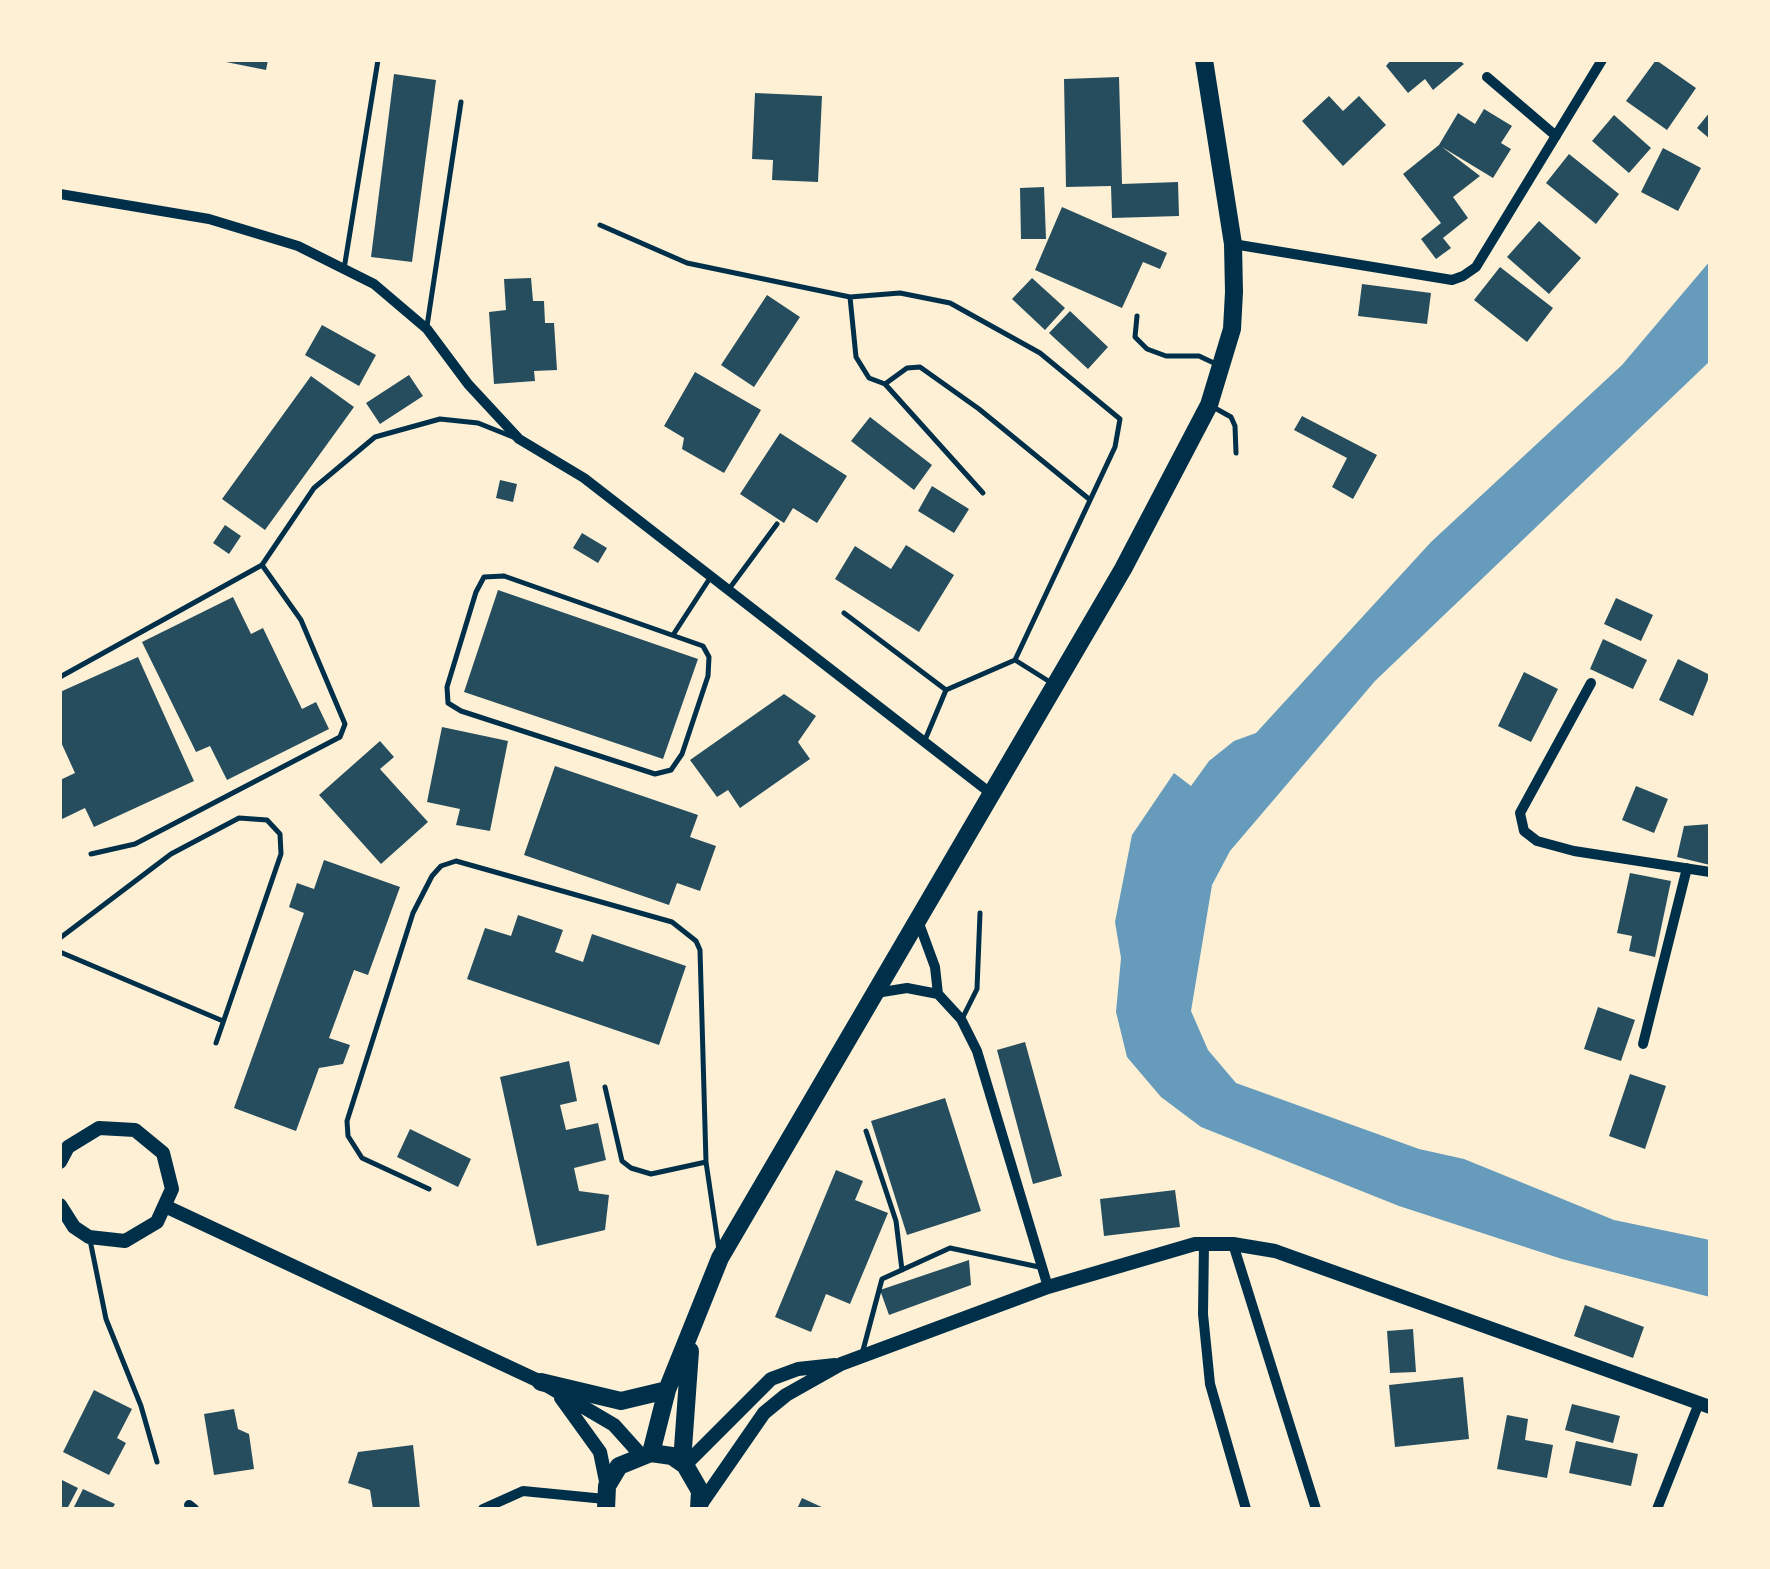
<!DOCTYPE html>
<html>
<head>
<meta charset="utf-8">
<style>
  body { margin:0 }
  #map { position:relative; width:1770px; height:1569px; overflow:hidden; background:#fdf0d5; font-family:Spectral,serif }
  canvas { display:block }
  .frame { position:absolute; inset:0; border:62px solid #fdf0d5; pointer-events:none }
</style>
</head>
<body>
<div id="map">
<canvas width="1770" height="1569"></canvas>
<div class="frame"></div>
</div>
<script>
const context = document.querySelector('canvas').getContext('2d');
context.lineJoin = 'round';
function paint(path, color) { context.fillStyle = color; context.fill(path, 'evenodd'); }
const toPath = rows => new Path2D(rows.map(r => 'M' + r).join(''));
function strokePath(path, color, width, dash) { context.strokeStyle = color; context.lineWidth = width; context.lineCap = dash ? 'butt' : 'round'; context.setLineDash(dash || []); context.stroke(path); }
const water = toPath([
  [1710,261,1710,361,1375,681,1230,851,1212,885,1191,1011,1208,1050,1236,1083,1419,1149,1464,1159,1614,1220,1710,1240,1710,1297,1562,1259,1399,1206,1201,1127,1161,1097,1127,1057,1116,1012,1121,958,1115,922,1132,835,1174,773,1191,786,1209,761,1234,741,1256,733,1431,542,1622,365]
]);
const building = toPath([
  [216,60,268,60,266,70],
  [1391,60,1459,60,1464,64,1433,90,1425,79,1408,93,1386,66],
  [1656,60,1696,88,1667,130,1626,101],
  [394,74,436,80,412,262,371,257],
  [1119,77,1122,184,1178,182,1179,216,1112,218,1111,186,1066,187,1064,79],
  [755,93,822,96,818,182,772,180,773,160,752,159],
  [1329,96,1343,111,1359,96,1386,125,1343,166,1302,121],
  [1484,109,1512,126,1501,143,1511,149,1493,178,1442,147,1480,176,1453,197,1468,218,1443,238,1451,248,1436,259,1421,239,1441,223,1403,174,1439,145,1458,113,1475,124],
  [1710,112,1710,139,1697,128],
  [1614,115,1651,148,1629,173,1592,141],
  [1663,148,1701,168,1678,211,1641,192],
  [1569,154,1619,194,1596,224,1546,183],
  [1044,187,1046,239,1021,239,1020,188],
  [1062,207,1167,253,1160,269,1143,262,1122,308,1035,270],
  [1539,221,1581,258,1549,294,1507,257],
  [1500,267,1553,308,1527,342,1474,300],
  [531,278,533,301,544,301,545,323,554,323,557,370,534,371,535,381,494,384,489,312,506,310,504,279],
  [1032,278,1065,308,1045,330,1012,299],
  [1362,284,1431,293,1427,324,1358,316],
  [767,295,800,317,754,387,721,365],
  [1070,311,1108,347,1088,369,1049,333],
  [322,325,376,355,359,386,305,355],
  [695,372,761,410,724,473,682,449,684,438,664,426],
  [409,375,423,396,380,424,366,403],
  [311,376,354,407,265,530,222,499],
  [1302,416,1377,455,1353,499,1332,487,1347,458,1294,430],
  [870,417,932,465,914,490,851,441],
  [780,433,847,476,817,523,793,508,784,523,740,494],
  [500,480,517,484,513,502,496,498],
  [932,486,969,509,954,533,918,511],
  [225,525,241,536,229,554,213,543],
  [582,533,607,548,598,563,573,548],
  [906,545,954,575,919,632,835,579,855,546,891,569],
  [498,590,698,659,663,759,464,692],
  [233,597,251,634,263,628,302,709,316,702,329,729,227,780,210,746,196,752,142,642],
  [1616,598,1653,615,1641,641,1604,624],
  [1603,639,1647,660,1633,689,1590,669],
  [138,657,194,781,94,827,85,808,60,820,60,780,75,773,60,740,60,692],
  [1678,659,1710,675,1693,716,1659,700],
  [1524,672,1558,689,1531,742,1498,726],
  [784,694,816,716,798,742,810,759,740,808,728,790,717,797,690,760],
  [442,727,508,741,490,831,456,825,460,809,427,802],
  [380,741,394,757,380,769,428,822,381,864,319,795],
  [555,766,698,815,690,837,716,846,700,891,677,883,669,905,524,855],
  [1636,786,1668,799,1654,833,1622,820],
  [1710,824,1710,865,1677,857,1684,826],
  [324,860,400,887,368,975,354,970,329,1038,350,1045,343,1064,319,1068,296,1131,234,1108,304,913,289,907,297,883,314,889],
  [1630,873,1671,881,1655,957,1629,951,1632,936,1617,933],
  [518,915,563,930,555,952,583,962,592,934,686,966,659,1045,467,979,485,928,511,936],
  [1598,1007,1635,1020,1621,1061,1584,1049],
  [1025,1042,1062,1176,1033,1184,997,1050],
  [569,1061,577,1101,560,1105,566,1130,598,1123,606,1160,574,1168,579,1191,609,1195,605,1230,537,1246,500,1077],
  [1630,1074,1666,1086,1645,1149,1609,1136],
  [945,1098,981,1211,907,1235,871,1121],
  [410,1129,471,1159,458,1187,397,1157],
  [836,1170,863,1181,855,1200,888,1213,850,1304,826,1294,811,1332,775,1317],
  [1175,1190,1180,1227,1104,1236,1100,1199],
  [969,1260,971,1285,889,1315,880,1290],
  [1585,1305,1644,1327,1633,1358,1574,1336],
  [1413,1329,1416,1372,1390,1373,1387,1331],
  [1463,1377,1469,1439,1395,1447,1389,1385],
  [94,1390,132,1409,117,1438,126,1443,109,1475,63,1452],
  [1572,1404,1620,1416,1613,1443,1565,1430],
  [234,1409,238,1429,249,1434,254,1469,214,1475,204,1414],
  [1507,1415,1528,1419,1525,1440,1553,1445,1547,1478,1497,1469],
  [1576,1441,1638,1454,1631,1486,1569,1473],
  [413,1445,420,1509,373,1509,370,1490,348,1483,358,1452],
  [60,1479,78,1488,67,1509,60,1509],
  [83,1489,115,1504,112,1509,73,1509],
  [802,1498,826,1509,797,1509]
]);
const service = toPath([
  [600,225,687,263,850,297,856,357,869,378,885,384,907,368,920,367,979,409,1089,499],
  [344,269,378,60],
  [850,297,900,293,950,303,1040,353,1120,419,1115,447,1015,660,946,690,925,740],
  [1137,316,1135,337,1147,349,1166,356,1199,356,1216,364],
  [427,326,461,102],
  [885,384,983,493],
  [1213,407,1231,417,1235,426,1236,453],
  [504,576,703,646,709,657,708,676,682,754,671,770,655,774,461,711,448,703,447,687,476,592,484,577,504,576],
  [729,589,777,524],
  [844,613,946,690],
  [673,635,710,578],
  [1015,660,1050,682],
  [60,677,262,565,314,488,375,437,440,419,478,423,513,437],
  [91,854,135,844,340,737,345,724,301,620,262,565],
  [60,938,171,854,239,818,267,820,280,834,281,854,216,1043],
  [60,952,223,1021],
  [963,1017,977,989,980,913],
  [605,1087,622,1161,631,1168,651,1174,706,1162],
  [866,1131,896,1221,902,1270],
  [429,1189,362,1158,348,1136,347,1121,413,913,432,876,441,866,456,861,672,922,696,941,700,950,706,1162,719,1250],
  [90,1240,106,1319,141,1406,157,1462],
  [862,1354,882,1279,950,1248,1039,1267]
]);
const minor = toPath([
  [1487,77,1556,136],
  [60,194,209,219,298,246,374,284,427,329,468,384,519,439,584,478,989,792],
  [1233,244,1452,280,1463,276,1476,267,1602,60],
  [1591,683,1520,813,1524,831,1537,841,1574,851,1710,872],
  [917,918,935,967,938,994],
  [876,993,907,988,938,994,961,1019,977,1051,1048,1287],
  [1643,1044,1687,868],
  [1204,1244,1203,1314,1210,1384,1246,1509],
  [1233,1244,1316,1509],
  [189,1505,194,1509],
  [483,1509,523,1491,605,1499],
  [1657,1509,1699,1403]
]);
const tertiary = toPath([
  [60,1162,68,1147,99,1128,135,1130,163,1153,172,1189,157,1222,125,1241,89,1237,74,1227,60,1205],
  [167,1207,541,1382,614,1425,640,1454],
  [561,1398,600,1452,607,1486],
  [685,1465,771,1379,798,1369,835,1365],
  [701,1504,764,1413,786,1395,841,1364,1048,1287,1195,1244,1233,1244,1275,1251,1710,1407]
]);
const primary = toPath([
  [541,1382,621,1401,667,1390],
  [651,1453,667,1390,720,1258,1123,569,1209,405,1232,329,1234,292,1233,244,1204,60],
  [682,1462,690,1351],
  [606,1509,607,1486,619,1466,651,1453,672,1456,685,1465,700,1491,699,1509]
]);
paint(water, '#669bbc');
paint(building, '#264d5e');
strokePath(service, '#003049', 5);
strokePath(minor, '#003049', 10);
strokePath(tertiary, '#003049', 14);
strokePath(primary, '#003049', 18);
</script>
</body>
</html>
